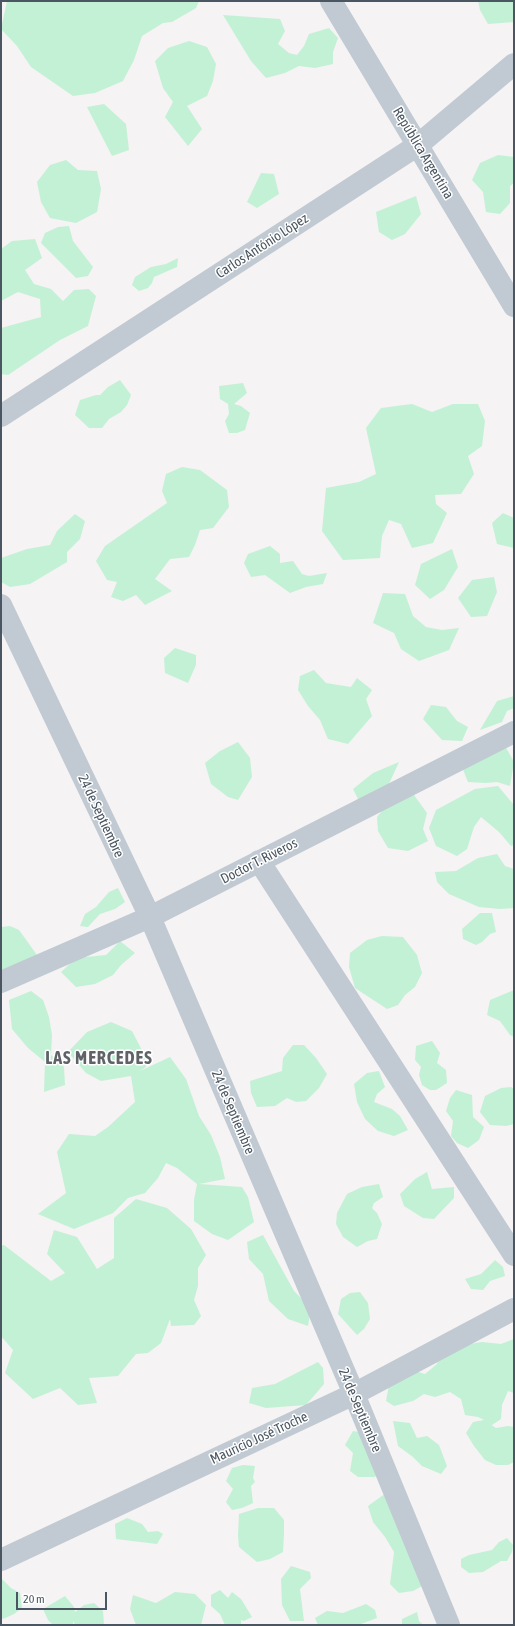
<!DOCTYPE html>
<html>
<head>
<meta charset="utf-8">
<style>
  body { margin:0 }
  #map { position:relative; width:515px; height:1626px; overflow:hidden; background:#f5f3f3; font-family:"Asap Condensed",sans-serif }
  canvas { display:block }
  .frame { position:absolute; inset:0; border:2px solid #4a5661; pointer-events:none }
  .scale { position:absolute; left:16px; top:1592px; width:91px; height:18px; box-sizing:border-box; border:2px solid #4a5661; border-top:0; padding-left:5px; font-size:12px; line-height:14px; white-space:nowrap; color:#4a5661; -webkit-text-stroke:3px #fff; paint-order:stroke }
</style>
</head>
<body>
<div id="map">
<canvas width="515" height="1626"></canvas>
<div class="frame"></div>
<div class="scale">20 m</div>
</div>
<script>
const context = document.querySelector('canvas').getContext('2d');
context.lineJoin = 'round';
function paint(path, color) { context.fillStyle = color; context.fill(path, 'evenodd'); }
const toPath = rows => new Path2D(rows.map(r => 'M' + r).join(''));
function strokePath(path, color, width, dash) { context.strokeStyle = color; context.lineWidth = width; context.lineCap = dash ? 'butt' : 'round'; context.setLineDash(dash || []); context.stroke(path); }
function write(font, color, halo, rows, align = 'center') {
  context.font = font + ' "Asap Condensed",sans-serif'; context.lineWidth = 3; context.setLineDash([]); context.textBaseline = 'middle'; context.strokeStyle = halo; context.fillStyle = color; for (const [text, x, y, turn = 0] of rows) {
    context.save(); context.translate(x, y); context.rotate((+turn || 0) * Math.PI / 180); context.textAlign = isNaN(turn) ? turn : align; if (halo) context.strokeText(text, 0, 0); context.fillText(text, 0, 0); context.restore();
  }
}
const green = toPath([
  [7,1,199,1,196,8,172,22,163,23,142,36,134,60,123,81,95,93,73,96,31,67,17,46,1,29],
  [478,1,514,1,514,22,488,24,480,10],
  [223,15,280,19,285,31,278,44,289,53,297,55,304,46,309,34,329,28,338,38,333,52,333,64,315,68,299,66,285,73,266,78,251,61],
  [189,41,207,47,216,64,213,81,207,96,187,106,202,129,188,146,165,117,173,102,163,88,155,61,168,48],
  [104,104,126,124,129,150,112,156,87,107],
  [498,155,514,157,514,183,510,186,510,203,500,214,486,212,483,192,472,180,480,163],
  [66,160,78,170,97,171,101,189,97,212,76,223,50,218,41,202,37,182,50,165],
  [261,173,274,174,279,194,257,208,247,202],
  [416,196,421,214,405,234,392,240,379,232,376,212],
  [69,226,73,241,93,267,88,276,76,278,41,243,45,233,58,227],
  [35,239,42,258,25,270,34,284,51,289,63,301,74,290,89,289,96,296,88,326,60,340,8,375,1,374,1,328,41,317,40,299,18,292,1,301,1,249,12,241],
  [178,258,177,267,154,277,152,283,148,288,139,291,132,285,135,277,151,267,166,264],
  [120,380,131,395,127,405,121,412,109,419,102,428,89,428,75,415,80,400,96,395,100,395,108,387],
  [243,383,247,393,234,404,241,406,250,413,245,430,237,433,229,433,225,421,229,414,228,404,220,399,219,386],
  [412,404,432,412,453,404,478,404,485,421,482,446,468,456,474,474,461,494,435,495,436,504,447,513,433,543,412,548,401,524,389,520,382,536,380,558,343,560,322,531,326,488,359,482,376,474,366,428,381,408],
  [182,467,200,470,227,490,229,507,213,528,200,530,195,545,189,557,170,559,155,579,172,591,145,605,136,595,123,601,111,597,117,582,107,580,96,561,105,546,167,503,162,491,166,474],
  [503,513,514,518,514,548,497,544,492,523],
  [75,514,85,521,80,539,67,552,67,562,30,584,10,587,1,582,1,558,27,549,50,545,57,531],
  [270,546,280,554,280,563,293,561,302,574,309,576,327,573,323,584,306,587,290,593,265,575,251,577,244,563,248,554],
  [452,549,458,567,444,590,430,599,415,585,421,564],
  [494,577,497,592,487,616,471,617,458,598,472,580],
  [383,593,405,594,413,616,426,627,442,630,459,628,449,650,419,661,401,649,394,633,373,623],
  [175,648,196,655,196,665,188,683,165,673,164,658],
  [314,670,326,683,351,687,357,678,372,690,366,699,372,716,348,744,328,739,320,720,308,706,298,690,300,676],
  [514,696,514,708,507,711,502,722,480,730,497,701],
  [431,705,446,707,457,721,468,727,462,741,442,740,423,719],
  [238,742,250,758,252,777,238,800,228,797,211,784,205,763,220,751],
  [504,744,514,762,510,786,497,782,486,783,468,782,462,767],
  [399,762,388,786,361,805,353,789,373,773],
  [498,786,514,805,514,845,511,846,499,832,481,817,474,827,467,849,457,856,436,846,429,828,436,810,475,789],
  [414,795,427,813,423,829,428,841,408,851,388,848,378,831,377,817,386,806,398,796],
  [497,854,505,866,514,869,514,908,500,909,479,907,449,894,437,882,435,872,456,871,478,858],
  [118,888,125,902,115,909,100,914,88,927,80,926,85,914,96,907,109,892],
  [480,913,492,913,496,932,490,934,482,942,476,945,463,939,462,929],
  [10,926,19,930,37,955,1,974,1,927],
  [382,936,403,937,417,955,422,973,415,987,405,995,398,1005,387,1009,355,988,349,967,350,953,367,940],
  [120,941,135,953,121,965,113,975,95,984,76,987,61,972,76,958,106,955],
  [514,990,514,1037,510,1035,500,1021,487,1015,490,1000],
  [31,991,43,1000,49,1017,52,1035,51,1055,64,1067,65,1085,44,1092,45,1062,28,1048,12,1029,9,1000],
  [111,1022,132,1031,145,1056,146,1067,140,1071,170,1057,186,1079,199,1116,211,1135,220,1157,225,1179,199,1184,242,1187,248,1197,254,1222,228,1240,212,1234,194,1221,194,1200,197,1184,177,1168,166,1163,158,1178,145,1193,128,1198,113,1213,74,1229,38,1214,66,1193,57,1152,69,1134,95,1136,108,1127,135,1102,131,1076,101,1081,86,1073,68,1052,87,1032],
  [432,1041,440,1053,437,1063,446,1070,447,1083,436,1090,430,1090,422,1085,419,1075,421,1067,415,1060,416,1046],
  [293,1045,304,1045,316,1058,327,1074,319,1088,306,1101,296,1102,287,1098,275,1106,257,1107,251,1093,250,1081,282,1071,283,1058],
  [379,1071,385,1087,377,1094,374,1102,392,1109,400,1116,408,1130,394,1136,378,1131,365,1119,357,1102,354,1084,367,1073],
  [511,1087,514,1089,514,1124,506,1126,490,1125,480,1112,485,1096,501,1088],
  [456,1090,472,1095,473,1117,484,1127,479,1140,468,1148,457,1143,451,1136,453,1121,446,1111,450,1098],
  [427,1172,432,1189,454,1187,454,1198,434,1219,423,1218,404,1206,400,1194,415,1179],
  [379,1184,383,1197,374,1203,372,1208,377,1213,382,1224,377,1239,368,1241,357,1247,343,1237,336,1224,337,1213,347,1194,362,1187],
  [136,1199,167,1208,191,1229,206,1255,198,1268,198,1286,194,1300,201,1316,194,1325,171,1326,170,1319,161,1343,148,1353,136,1354,118,1376,89,1378,97,1403,78,1405,60,1388,33,1399,5,1373,13,1350,1,1336,1,1246,4,1245,51,1281,65,1273,47,1254,54,1230,77,1237,97,1269,114,1258,114,1218],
  [263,1235,294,1291,311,1308,308,1326,288,1319,269,1301,263,1274,249,1259,247,1242],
  [495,1260,503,1267,505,1276,490,1281,483,1290,471,1289,465,1279,481,1274],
  [360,1292,368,1303,370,1319,364,1329,357,1335,338,1314,341,1299,350,1293],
  [514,1339,514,1393,508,1391,502,1405,501,1419,492,1425,490,1424,496,1428,508,1426,514,1427,514,1462,508,1465,496,1465,485,1460,474,1446,466,1433,473,1422,484,1420,478,1417,465,1415,461,1399,450,1392,435,1397,424,1394,413,1401,394,1406,386,1401,390,1380,409,1369,425,1374,437,1364,439,1349,482,1342,501,1344],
  [318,1362,323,1368,324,1384,306,1405,266,1408,249,1403,252,1388,275,1384],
  [393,1421,410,1423,417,1438,427,1436,439,1445,447,1466,441,1474,422,1466,413,1457,398,1446],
  [353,1431,370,1434,383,1466,375,1477,358,1477,350,1471,353,1453,345,1445],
  [243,1465,255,1466,253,1478,255,1482,251,1486,253,1503,242,1508,232,1510,226,1502,233,1489,226,1481,232,1468],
  [386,1493,426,1584,413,1591,399,1593,390,1584,394,1552,385,1537,373,1522,368,1506],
  [258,1508,274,1508,284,1520,284,1533,283,1552,270,1559,257,1562,239,1547,238,1536,239,1514],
  [127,1518,142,1524,148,1532,158,1531,163,1534,157,1544,116,1539,115,1524],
  [507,1538,513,1545,512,1552,507,1561,501,1561,483,1572,469,1573,461,1567,461,1559,469,1555,492,1550,499,1542],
  [291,1566,310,1572,311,1578,300,1589,304,1621,290,1621,282,1605,281,1579],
  [1,1578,11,1588,20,1593,22,1608,14,1614,3,1619,1,1616],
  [220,1590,228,1598,232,1592,241,1599,252,1617,244,1621,241,1620,241,1625,225,1625,220,1614,211,1606,211,1595],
  [175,1592,195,1594,206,1605,201,1625,136,1625,130,1609,133,1595,156,1603],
  [65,1596,74,1607,75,1612,84,1605,94,1603,103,1611,104,1625,75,1625,73,1621,73,1625,53,1625,48,1620,43,1609],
  [366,1604,375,1610,377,1618,358,1625,318,1625,315,1618,327,1611,343,1613],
  [417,1612,419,1621,423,1625,402,1625,402,1619]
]);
const minor = toPath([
  [331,1,514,306],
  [1,416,418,145,514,64],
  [1,605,150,917,354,1394,449,1625],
  [259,861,514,1255],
  [1,982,150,917,514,732],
  [1,1560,354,1394,514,1309]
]);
const streetNames = [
  ["República Argentina",423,153,59],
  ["Carlos António López",262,246,-33],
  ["24 de Septiembre",101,816,65],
  ["Doctor T. Riveros",259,861,-27],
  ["24 de Septiembre",233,1112,67],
  ["24 de Septiembre",360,1410,67],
  ["Mauricio José Troche",259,1438,-25]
];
const districtNames = [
  ["LAS MERCEDES",99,1058]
];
paint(green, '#c3f1d5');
strokePath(minor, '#c1cad2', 22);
write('14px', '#4a5661', '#fff', streetNames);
context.letterSpacing = '1px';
write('bold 18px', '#5f6368', '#fff', districtNames);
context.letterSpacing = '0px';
</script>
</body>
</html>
